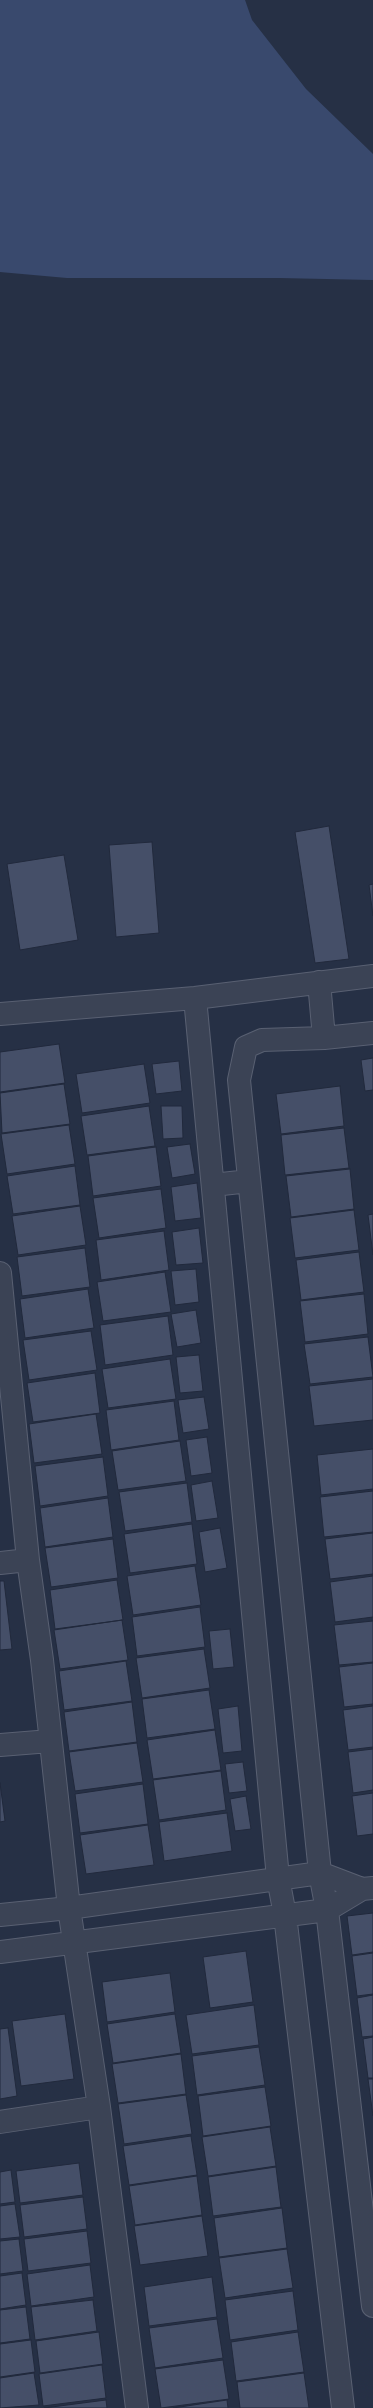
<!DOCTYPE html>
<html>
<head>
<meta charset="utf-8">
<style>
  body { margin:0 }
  canvas { display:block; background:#263045 }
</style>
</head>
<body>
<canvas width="373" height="2408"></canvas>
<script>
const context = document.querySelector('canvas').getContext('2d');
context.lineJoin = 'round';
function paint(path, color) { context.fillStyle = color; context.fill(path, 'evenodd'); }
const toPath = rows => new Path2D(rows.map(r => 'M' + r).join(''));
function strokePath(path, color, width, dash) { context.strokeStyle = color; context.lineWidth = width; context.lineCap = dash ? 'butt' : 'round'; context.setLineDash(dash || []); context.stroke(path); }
const water = toPath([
  [0,0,245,0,252,20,306,89,373,154,373,280,280,278,67,278,0,272]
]);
const building = toPath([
  [329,826,349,959,315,963,295,832,329,826],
  [152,842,159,933,116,937,109,845,152,842],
  [64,855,78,940,20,950,7,864,64,855],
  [373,884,373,916,369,885,373,884],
  [59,1044,65,1083,0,1092,0,1052,59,1044],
  [373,1058,373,1090,365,1091,361,1060,373,1058],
  [179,1061,182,1091,156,1094,152,1064,179,1061],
  [144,1064,150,1103,82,1113,76,1074,144,1064],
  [64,1084,70,1124,2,1133,0,1093,64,1084],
  [340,1086,344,1126,281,1134,276,1094,340,1086],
  [149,1106,155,1146,87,1155,81,1116,149,1106],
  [161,1106,182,1106,183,1138,163,1139,161,1106],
  [69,1125,75,1164,7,1174,1,1134,69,1125],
  [344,1128,349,1168,285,1175,281,1135,344,1128],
  [190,1144,195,1174,172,1178,167,1147,190,1144],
  [156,1147,161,1186,93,1196,88,1156,156,1147],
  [75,1166,80,1205,13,1214,7,1176,75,1166],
  [350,1169,354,1209,291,1217,286,1176,350,1169],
  [197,1183,201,1218,175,1221,171,1187,197,1183],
  [161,1189,166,1228,99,1238,93,1198,161,1189],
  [80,1206,86,1245,18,1255,12,1216,80,1206],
  [354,1210,359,1250,295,1258,290,1218,354,1210],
  [373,1214,373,1255,368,1215,373,1214],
  [199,1228,203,1263,176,1265,172,1232,199,1228],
  [164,1231,169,1270,101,1280,96,1240,164,1231],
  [85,1248,90,1287,22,1296,17,1257,85,1248],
  [359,1252,364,1292,301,1300,296,1260,359,1252],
  [196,1269,199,1302,175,1305,171,1271,196,1269],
  [165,1272,171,1312,103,1321,97,1282,165,1272],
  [88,1289,94,1328,25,1338,20,1299,88,1289],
  [364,1294,368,1334,305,1342,300,1301,364,1294],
  [196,1310,201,1343,177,1347,171,1314,196,1310],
  [168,1316,173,1355,105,1365,100,1325,168,1316],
  [91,1331,97,1370,29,1380,23,1340,91,1331],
  [368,1337,373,1377,310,1384,304,1344,368,1337],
  [199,1355,203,1391,180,1393,176,1357,199,1355],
  [170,1359,176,1399,108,1408,102,1369,170,1359],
  [95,1373,100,1413,33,1422,27,1383,95,1373],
  [373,1379,373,1420,314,1426,309,1386,373,1379],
  [204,1397,209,1429,183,1433,178,1400,204,1397],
  [174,1401,179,1440,111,1450,106,1410,174,1401],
  [96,1414,102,1454,34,1463,29,1424,96,1414],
  [207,1437,212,1473,191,1476,186,1440,207,1437],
  [180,1441,186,1481,118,1490,112,1451,180,1441],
  [373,1449,373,1489,321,1495,317,1455,373,1449],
  [103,1457,108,1496,40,1506,35,1466,103,1457],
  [212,1481,218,1518,196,1521,191,1485,212,1481],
  [187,1483,192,1522,125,1531,119,1492,187,1483],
  [373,1491,373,1532,324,1537,320,1497,373,1491],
  [108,1498,113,1537,45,1547,40,1508,108,1498],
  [192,1524,197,1564,130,1573,124,1534,192,1524],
  [220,1528,227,1568,205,1572,199,1532,220,1528],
  [373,1533,373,1574,330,1579,325,1539,373,1533],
  [113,1539,118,1578,51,1587,45,1548,113,1539],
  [195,1566,201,1605,133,1615,127,1576,195,1566],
  [373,1576,373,1617,335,1622,330,1582,373,1576],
  [117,1580,123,1620,55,1629,50,1590,117,1580],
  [0,1581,4,1581,12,1649,0,1650,0,1581],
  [200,1607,205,1647,137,1656,132,1617,200,1607],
  [122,1620,128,1660,60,1669,54,1630,122,1620],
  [373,1621,373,1662,339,1665,334,1625,373,1621],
  [230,1629,234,1667,213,1669,209,1631,230,1629],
  [204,1649,210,1688,142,1698,136,1658,204,1649],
  [126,1661,132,1701,64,1710,59,1671,126,1661],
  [373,1663,373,1704,344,1707,339,1667,373,1663],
  [209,1690,215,1729,147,1738,142,1699,209,1690],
  [132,1702,137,1742,69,1751,64,1712,132,1702],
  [238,1706,242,1751,223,1753,218,1709,238,1706],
  [373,1706,373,1747,348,1750,343,1710,373,1706],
  [215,1730,221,1770,153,1779,147,1740,215,1730],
  [137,1743,143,1782,75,1791,69,1752,137,1743],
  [373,1749,373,1790,353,1793,348,1752,373,1749],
  [243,1762,247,1791,229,1793,225,1764,243,1762],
  [221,1771,226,1810,159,1820,153,1780,221,1771],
  [0,1783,5,1821,0,1822,0,1783],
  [143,1784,148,1824,80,1833,75,1794,143,1784],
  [373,1793,373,1834,357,1836,352,1796,373,1793],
  [246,1796,251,1829,235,1831,230,1799,246,1796],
  [227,1813,232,1851,164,1861,159,1822,227,1813],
  [148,1825,154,1865,86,1874,80,1835,148,1825],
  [373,1913,373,1952,352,1955,347,1916,373,1913],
  [246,1951,253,2002,210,2008,203,1957,246,1951],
  [373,1953,373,1994,357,1996,352,1956,373,1953],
  [170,1973,175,2012,107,2022,102,1982,170,1973],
  [373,1995,373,2036,362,2037,357,1998,373,1995],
  [254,2005,259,2045,192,2054,186,2015,254,2005],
  [65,2014,74,2079,21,2086,12,2021,65,2014],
  [175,2014,181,2053,113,2063,107,2024,175,2014],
  [8,2028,17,2096,0,2099,0,2029,8,2028],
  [373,2037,373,2078,368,2078,363,2039,373,2037],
  [259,2047,265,2085,197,2095,192,2056,259,2047],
  [181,2054,186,2094,118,2103,112,2064,181,2054],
  [368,2079,373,2079,373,2116,368,2079],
  [265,2087,271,2126,203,2136,198,2096,265,2087],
  [186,2095,192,2134,124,2144,118,2104,186,2095],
  [270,2127,276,2166,208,2176,202,2137,270,2127],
  [191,2136,197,2175,129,2185,123,2146,191,2136],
  [79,2163,83,2195,20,2203,16,2171,79,2163],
  [276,2167,281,2207,213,2216,208,2177,276,2167],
  [11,2170,15,2202,0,2204,0,2172,11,2170],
  [197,2176,202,2215,135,2225,129,2186,197,2176],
  [83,2197,87,2229,24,2237,20,2205,83,2197],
  [15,2204,20,2237,0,2239,0,2206,15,2204],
  [282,2208,287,2248,219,2257,214,2218,282,2208],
  [202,2216,208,2256,140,2265,134,2226,202,2216],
  [87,2231,91,2263,28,2271,24,2239,87,2231],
  [19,2239,23,2271,0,2274,0,2241,19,2239],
  [287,2249,293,2288,225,2298,219,2258,287,2249],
  [90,2265,94,2297,31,2306,27,2274,90,2265],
  [22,2273,26,2305,0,2309,0,2276,22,2273],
  [212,2277,217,2317,149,2326,144,2287,212,2277],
  [293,2291,298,2330,230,2340,225,2300,293,2291],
  [93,2300,97,2331,35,2340,31,2307,93,2300],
  [26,2307,30,2339,0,2343,0,2310,26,2307],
  [217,2319,223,2358,155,2368,149,2328,217,2319],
  [99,2332,103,2364,40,2373,36,2341,99,2332],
  [298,2332,304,2372,236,2381,231,2342,298,2332],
  [31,2340,35,2372,0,2377,0,2344,31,2340],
  [223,2360,229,2399,161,2408,155,2369,223,2360],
  [102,2365,106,2398,43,2406,39,2374,102,2365],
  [34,2373,39,2405,0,2408,0,2378,34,2373],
  [304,2373,309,2408,240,2408,237,2382,304,2373],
  [106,2400,107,2408,44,2408,106,2400],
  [227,2400,228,2408,173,2408,227,2400]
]);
const street = toPath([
  [319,982,324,1038],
  [195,998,278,1878,285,1915,343,2408],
  [0,1014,195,998,373,976],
  [373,1033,324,1038,262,1040,246,1047,239,1080,320,1873,327,1910,373,2306],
  [213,1185,249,1181],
  [0,1273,28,1560,42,1660,69,1908,99,2107,137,2408],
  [0,1563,28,1560],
  [0,1745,50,1741],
  [0,1915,69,1908,320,1873,362,1889],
  [0,1952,327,1910,362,1889,373,1888],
  [0,2122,99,2107]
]);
paint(water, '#39496d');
paint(building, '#454f68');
strokePath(building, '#21293c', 1);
strokePath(street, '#596072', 24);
strokePath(street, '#3b4355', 22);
</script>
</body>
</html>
